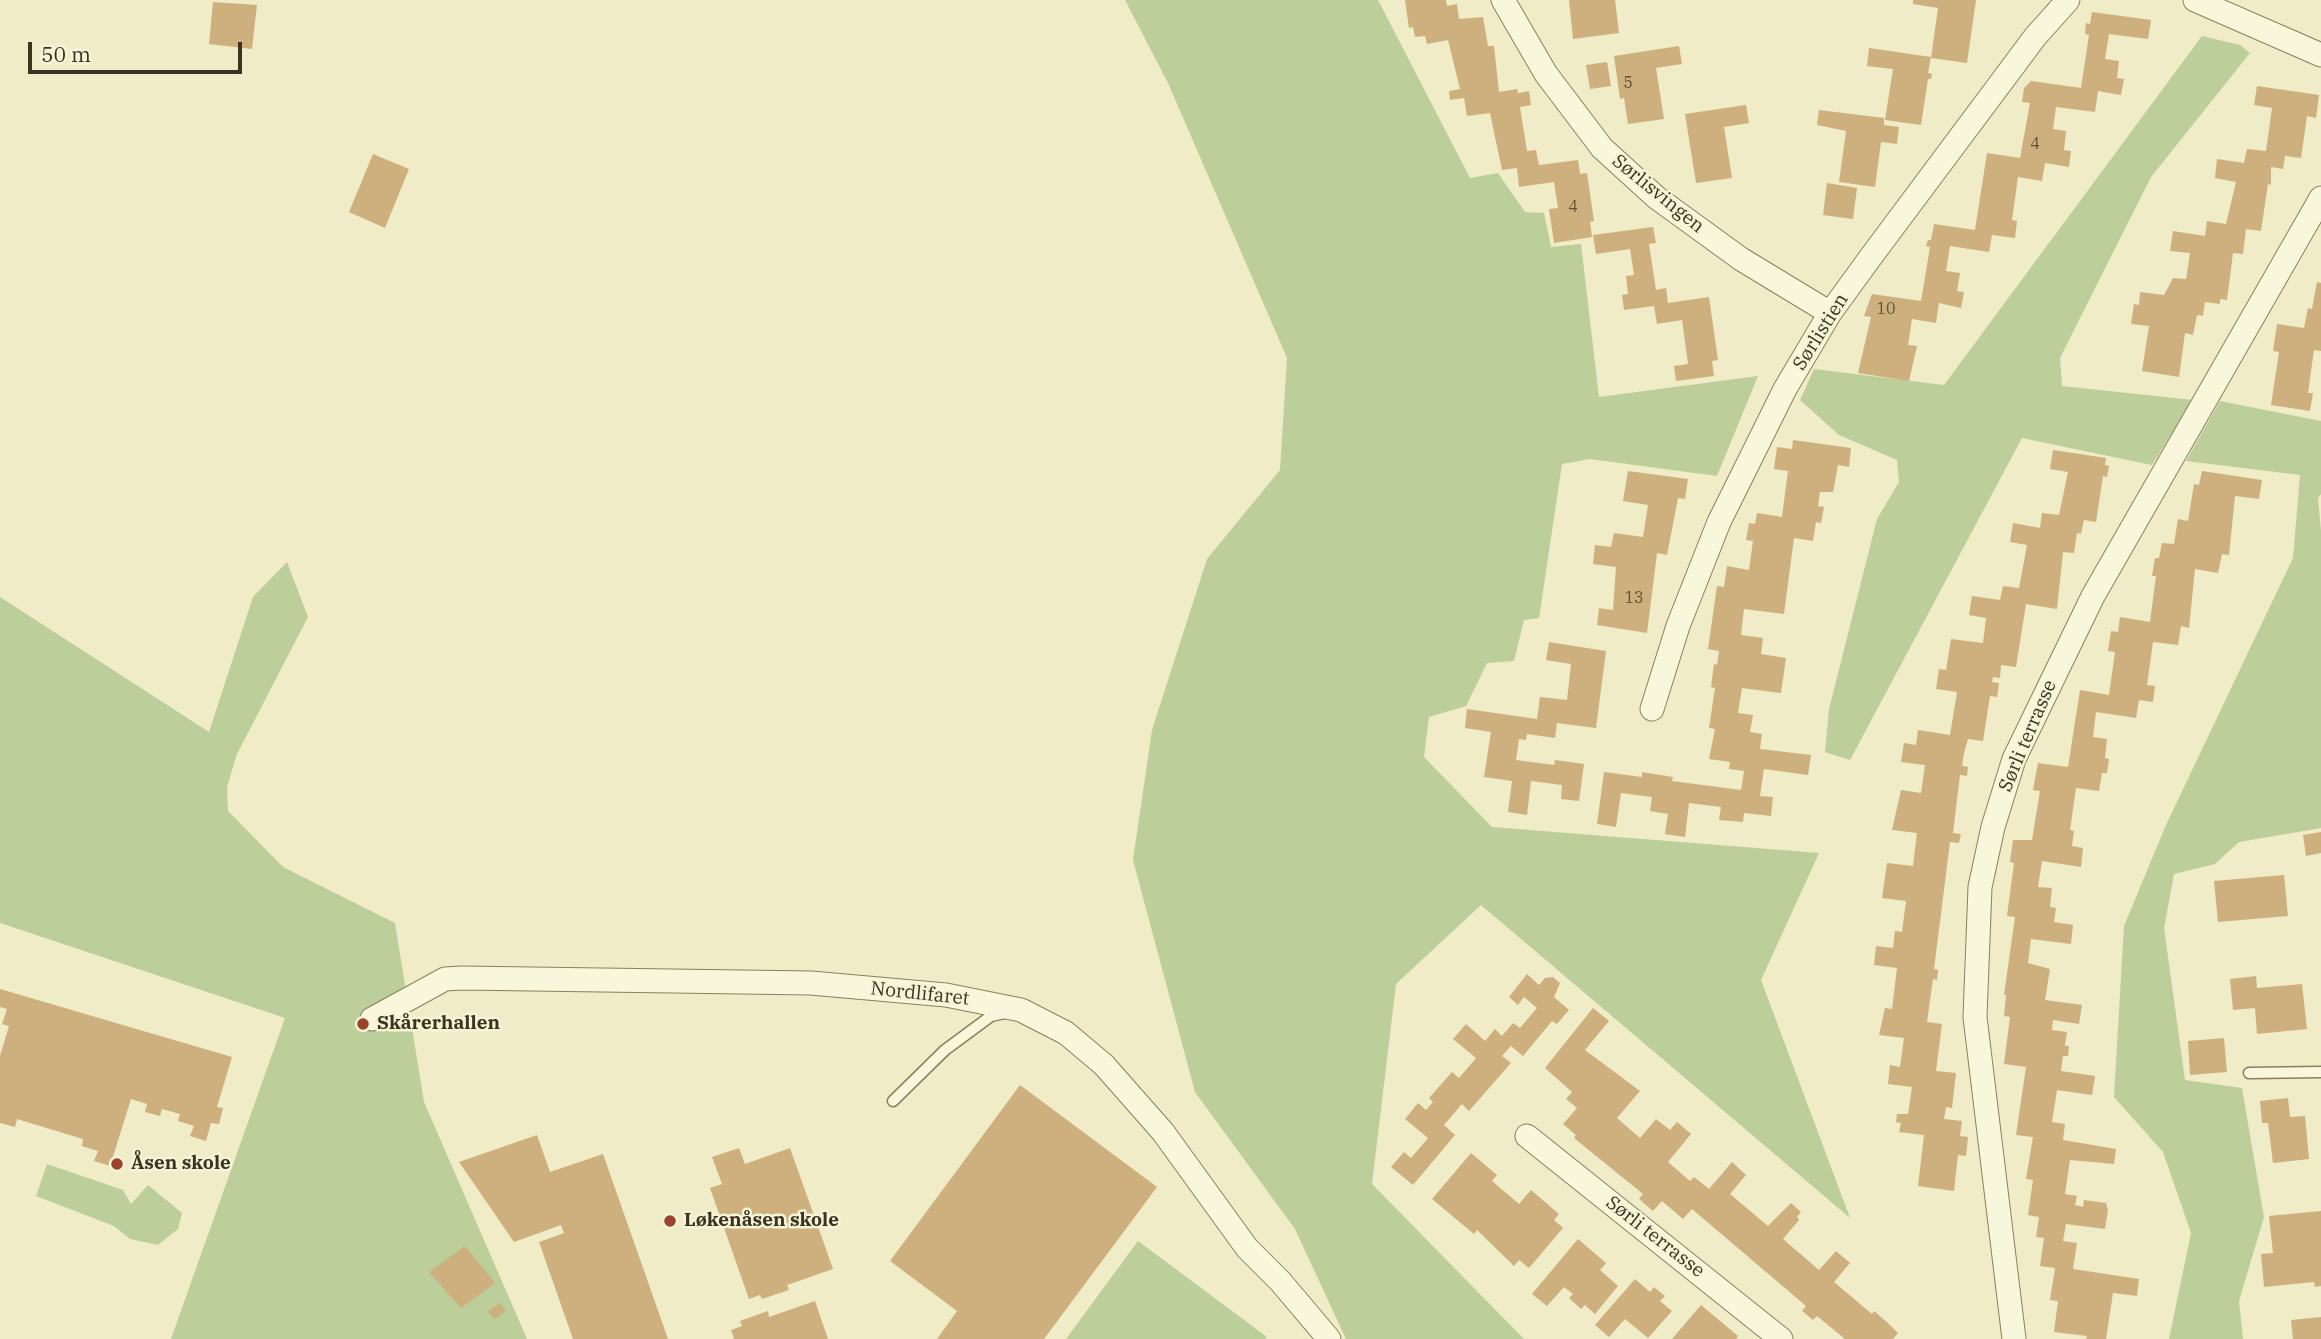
<!DOCTYPE html>
<html>
<head>
<meta charset="utf-8">
<style>
  body { margin:0 }
  #map { position:relative; width:2321px; height:1339px; overflow:hidden; background:#efecc7; font-family:"IBM Plex Serif",serif }
  canvas { display:block }
  .scale { position:absolute; left:28px; top:42px; width:214px; height:32px; box-sizing:border-box; border:4px solid #3b3320; border-top:0; padding-left:9px; font-size:21px; line-height:24px; white-space:nowrap; color:#3b3320; -webkit-text-stroke:5px #f6f4d7; paint-order:stroke }
</style>
</head>
<body>
<div id="map">
<canvas width="2321" height="1339"></canvas>
<div class="scale">50 m</div>
</div>
<script>
const context = document.querySelector('canvas').getContext('2d');
context.lineJoin = 'round';
function paint(path, color) { context.fillStyle = color; context.fill(path, 'evenodd'); }
const toPath = rows => new Path2D(rows.map(r => 'M' + r).join(''));
function strokePath(path, color, width, dash) { context.strokeStyle = color; context.lineWidth = width; context.lineCap = dash ? 'butt' : 'round'; context.setLineDash(dash || []); context.stroke(path); }
function write(font, color, halo, rows, align = 'center') {
  context.font = font + ' "IBM Plex Serif",serif'; context.lineWidth = 5; context.setLineDash([]); context.textBaseline = 'middle'; context.strokeStyle = halo; context.fillStyle = color; for (const [text, x, y, turn = 0] of rows) {
    context.save(); context.translate(x, y); context.rotate((+turn || 0) * Math.PI / 180); context.textAlign = isNaN(turn) ? turn : align; if (halo) context.strokeText(text, 0, 0); context.fillText(text, 0, 0); context.restore();
  }
}
const green = toPath([
  [1125,0,1378,0,1470,178,1498,173,1525,212,1544,213,1551,247,1581,244,1599,397,1758,376,1717,476,1590,459,1562,464,1539,618,1524,620,1514,661,1487,663,1466,706,1429,717,1424,757,1492,827,1819,853,1761,980,1850,1218,1481,905,1396,984,1372,1184,1524,1339,1346,1339,1295,1229,1195,1092,1133,860,1152,730,1207,559,1280,470,1287,358,1168,83],
  [2202,36,2240,45,2250,53,2151,177,2060,358,2062,386,2193,400,2152,465,2022,438,1850,760,1825,752,1829,709,1877,519,1899,482,1897,460,1839,435,1800,400,1814,369,1944,385],
  [2220,401,2321,421,2321,494,2318,498,2321,531,2321,828,2239,842,2215,864,2174,874,2164,928,2185,1080,2242,1088,2264,1217,2239,1301,2243,1339,2169,1339,2191,1233,2163,1152,2114,1097,2124,926,2166,825,2293,558,2300,475,2186,461],
  [287,562,308,617,237,754,227,787,228,811,283,867,395,923,424,1102,527,1339,171,1339,285,1018,0,923,0,597,209,732,253,597],
  [47,1164,123,1190,131,1204,148,1185,182,1213,178,1229,158,1245,130,1239,114,1226,36,1196],
  [1138,1241,1267,1337,1265,1339,1066,1339]
]);
const building = toPath([
  [1405,0,1446,0,1447,6,1457,4,1459,19,1483,17,1488,46,1494,46,1499,92,1517,89,1518,93,1529,91,1531,105,1520,107,1527,151,1536,150,1539,165,1578,160,1580,174,1587,173,1594,221,1590,222,1592,237,1554,243,1549,209,1558,208,1554,182,1519,187,1517,168,1502,170,1490,113,1467,116,1464,98,1450,100,1449,91,1460,89,1448,40,1427,44,1425,36,1415,37,1413,27,1409,28],
  [1569,0,1615,0,1619,33,1573,39],
  [1913,0,1976,0,1967,63,1931,58,1938,8,1913,4],
  [213,2,257,5,252,49,209,44],
  [2092,12,2151,20,2148,39,2109,34,2105,59,2119,61,2117,78,2124,79,2121,95,2098,91,2095,112,2056,107,2053,129,2066,131,2064,150,2071,151,2069,167,2045,163,2042,181,2018,177,2012,220,2017,221,2015,238,1992,235,1989,252,1950,246,1946,271,1960,273,1957,291,1964,292,1961,308,1939,303,1936,323,1912,319,1908,345,1917,346,1909,381,1858,373,1871,317,1864,316,1872,294,1921,301,1930,247,1926,246,1928,240,1931,240,1934,224,1975,230,1987,153,2020,158,2030,103,2022,102,2024,88,2031,81,2081,88,2089,35,2085,34,2086,23,2090,24],
  [1679,46,1682,64,1656,68,1664,119,1628,124,1624,98,1620,99,1614,56],
  [1869,48,1931,57,1928,73,1932,74,1931,79,1928,79,1921,125,1885,120,1893,69,1867,66],
  [1607,62,1611,86,1590,89,1586,65],
  [2257,86,2319,95,2316,118,2307,116,2301,158,2285,156,2283,169,2271,167,2271,185,2268,184,2261,231,2246,229,2243,254,2233,253,2227,300,2220,299,2220,304,2205,302,2203,316,2197,315,2193,335,2185,333,2179,377,2142,371,2149,326,2131,324,2134,304,2139,305,2140,292,2164,295,2173,278,2186,279,2190,253,2170,251,2173,231,2205,236,2207,221,2226,224,2236,182,2215,178,2217,159,2244,163,2247,149,2266,151,2272,108,2254,105],
  [1746,105,1749,123,1724,127,1732,178,1696,183,1685,114],
  [1819,110,1884,118,1884,125,1899,127,1897,144,1881,142,1875,187,1839,182,1846,131,1817,125],
  [373,154,409,169,385,228,349,212],
  [1827,183,1857,188,1853,219,1823,215],
  [1653,227,1656,243,1649,244,1656,290,1666,288,1668,303,1709,297,1718,360,1712,361,1714,376,1676,381,1674,366,1688,364,1682,320,1657,324,1654,306,1624,310,1622,295,1628,294,1626,276,1634,275,1630,249,1596,254,1593,235],
  [2317,282,2321,283,2321,351,2314,350,2308,393,2313,393,2310,411,2271,405,2279,352,2273,351,2277,324,2304,328,2308,308,2312,309],
  [1793,440,1851,448,1849,467,1838,465,1833,492,1820,492,1818,506,1824,507,1821,523,1816,522,1813,541,1794,538,1784,614,1744,609,1741,635,1763,638,1761,654,1786,658,1781,693,1742,688,1738,713,1753,715,1750,732,1762,734,1760,749,1811,755,1808,775,1764,769,1760,796,1773,797,1771,816,1744,813,1743,822,1719,820,1721,807,1689,803,1685,837,1665,834,1668,814,1650,811,1652,797,1621,793,1616,827,1597,824,1604,772,1642,777,1642,772,1673,777,1672,781,1741,790,1744,771,1729,769,1730,762,1709,759,1715,729,1709,728,1715,688,1711,687,1714,664,1717,665,1719,651,1708,649,1717,586,1724,587,1727,566,1749,570,1753,541,1746,540,1749,523,1755,524,1757,513,1782,517,1788,471,1774,469,1777,447,1792,449],
  [2053,450,2106,458,2105,465,2109,466,2107,477,2103,476,2096,522,2084,520,2081,534,2077,533,2074,553,2063,552,2057,609,2026,604,2016,667,2001,665,2000,678,1993,677,1992,682,1999,683,1997,697,1990,696,1983,741,1968,739,1964,753,1962,766,1968,767,1967,776,1960,775,1953,833,1961,834,1959,843,1950,842,1934,969,1938,970,1937,980,1933,979,1927,1022,1942,1024,1936,1071,1956,1073,1952,1108,1946,1107,1944,1119,1962,1121,1960,1136,1968,1137,1966,1156,1958,1155,1954,1191,1918,1186,1924,1135,1899,1132,1901,1123,1896,1122,1897,1114,1908,1114,1912,1087,1888,1084,1890,1065,1900,1067,1904,1038,1879,1035,1885,1008,1892,1009,1897,968,1874,965,1876,946,1893,948,1895,931,1902,932,1906,901,1882,898,1887,863,1913,866,1917,833,1892,830,1901,790,1921,793,1925,765,1901,762,1904,743,1916,745,1918,730,1950,735,1957,692,1936,689,1939,669,1946,670,1951,639,1983,643,1986,618,1969,615,1972,596,2000,600,2003,586,2019,588,2027,545,2010,542,2013,523,2040,528,2042,513,2059,515,2068,472,2050,469],
  [1628,471,1688,479,1685,499,1678,498,1667,555,1657,553,1647,633,1597,625,1599,608,1613,610,1616,567,1593,564,1595,545,1611,547,1614,533,1643,537,1648,505,1623,501],
  [2202,471,2262,480,2259,499,2235,496,2229,555,2222,554,2218,573,2195,569,2189,628,2181,626,2178,645,2153,642,2147,685,2155,686,2153,702,2139,700,2136,718,2096,712,2093,737,2107,739,2105,758,2109,759,2107,773,2102,773,2099,791,2076,788,2070,830,2074,831,2072,846,2083,848,2081,867,2042,861,2038,887,2052,888,2050,907,2056,908,2054,922,2073,925,2071,944,2031,939,2028,963,2050,969,2045,1000,2082,1005,2079,1024,2053,1020,2052,1030,2067,1032,2065,1046,2069,1046,2068,1056,2063,1056,2061,1071,2095,1076,2092,1095,2057,1090,2052,1122,2065,1124,2063,1140,2116,1149,2114,1164,2070,1160,2065,1194,2077,1196,2075,1205,2083,1207,2084,1200,2106,1203,2108,1210,2105,1229,2066,1224,2063,1241,2077,1243,2073,1269,2139,1279,2137,1296,2113,1293,2106,1339,2086,1339,2087,1336,2054,1332,2058,1301,2050,1300,2055,1268,2040,1266,2044,1238,2036,1237,2039,1217,2028,1215,2033,1180,2026,1179,2033,1137,2016,1135,2026,1067,2004,1064,2010,1017,2004,1016,2006,995,2004,995,2015,917,2007,916,2014,863,2010,862,2013,840,2032,840,2040,791,2033,790,2038,763,2068,767,2080,690,2109,695,2115,652,2108,651,2111,631,2118,632,2120,617,2150,622,2156,576,2152,576,2155,558,2159,558,2162,543,2174,544,2178,519,2188,521,2194,484,2199,485],
  [1549,642,1606,651,1596,728,1557,723,1555,738,1527,734,1526,740,1519,739,1516,760,1554,765,1555,760,1584,764,1579,801,1561,799,1562,785,1531,781,1527,815,1508,812,1512,781,1484,777,1491,732,1465,728,1467,709,1537,719,1540,697,1567,700,1571,664,1546,660],
  [2321,832,2321,853,2306,856,2303,835],
  [2284,875,2288,916,2218,922,2214,881],
  [1527,974,1539,985,1545,978,1553,977,1560,983,1554,997,1569,1010,1557,1024,1552,1021,1523,1056,1511,1046,1502,1056,1511,1063,1469,1111,1462,1104,1444,1125,1455,1135,1413,1185,1391,1167,1404,1152,1411,1158,1428,1138,1405,1119,1418,1103,1426,1110,1433,1102,1429,1098,1452,1072,1459,1078,1476,1058,1453,1039,1466,1024,1485,1041,1495,1029,1502,1036,1513,1023,1520,1028,1537,1008,1524,997,1518,1005,1509,997],
  [2256,976,2257,988,2302,984,2307,1029,2257,1034,2255,1008,2233,1010,2230,979],
  [0,989,232,1057,217,1107,223,1108,219,1124,211,1123,206,1141,190,1136,194,1126,178,1121,180,1114,162,1109,160,1116,145,1112,147,1104,131,1099,110,1166,94,1161,98,1151,82,1146,83,1139,17,1119,15,1127,0,1123,0,1056,9,1026,2,1024,7,1009,0,1007],
  [1593,1008,1609,1021,1585,1050,1640,1091,1617,1118,1640,1138,1656,1119,1670,1130,1677,1122,1691,1134,1668,1162,1690,1181,1694,1177,1709,1189,1732,1162,1746,1175,1730,1194,1768,1226,1791,1203,1801,1212,1797,1217,1799,1220,1783,1239,1819,1270,1836,1251,1850,1263,1834,1282,1872,1314,1874,1311,1888,1323,1898,1333,1893,1339,1845,1339,1817,1316,1813,1320,1802,1311,1806,1306,1692,1209,1683,1219,1662,1201,1653,1211,1639,1199,1643,1194,1574,1138,1576,1135,1563,1124,1577,1108,1566,1099,1572,1092,1545,1068],
  [2224,1038,2227,1072,2190,1075,2188,1041],
  [1020,1085,1157,1187,1044,1339,937,1339,957,1311,890,1261],
  [2288,1098,2290,1117,2305,1116,2309,1159,2273,1163,2268,1123,2262,1123,2260,1101],
  [537,1135,550,1172,603,1154,668,1339,573,1339,539,1242,564,1233,561,1225,514,1242,459,1162],
  [739,1148,745,1164,790,1148,833,1269,787,1285,789,1290,762,1299,760,1295,749,1299,710,1188,722,1184,712,1157],
  [1471,1153,1497,1175,1492,1181,1519,1204,1531,1190,1559,1214,1554,1220,1563,1228,1529,1268,1519,1260,1514,1266,1477,1230,1474,1234,1432,1199],
  [2321,1211,2321,1286,2315,1287,2314,1282,2264,1287,2261,1254,2273,1253,2269,1216],
  [1578,1239,1606,1263,1600,1270,1618,1286,1595,1314,1585,1305,1581,1309,1569,1298,1573,1294,1564,1287,1547,1306,1532,1294],
  [465,1246,495,1283,461,1308,429,1272],
  [1635,1279,1650,1292,1654,1287,1665,1296,1660,1301,1672,1311,1648,1338,1625,1319,1609,1337,1595,1325],
  [815,1301,828,1339,734,1339,731,1330,742,1326,740,1321,768,1311,769,1317],
  [500,1303,506,1311,494,1319,488,1311],
  [1701,1305,1738,1336,1736,1339,1672,1339],
  [2321,1317,2321,1339,2293,1339,2291,1320]
]);
const service = toPath([
  [2249,1073,2321,1072],
  [893,1101,945,1050,991,1016,1005,1013]
]);
const minor = toPath([
  [1503,0,1546,74,1602,148,1657,198,1741,259,1830,313],
  [2195,0,2321,55],
  [1652,709,1678,626,1719,522,1785,389,1830,313,1870,258,2035,37,2068,0],
  [372,1019,445,979,462,978,811,983,946,995,1021,1010,1066,1033,1104,1065,1163,1132,1247,1248,1280,1281,1329,1339],
  [1527,1136,1781,1339],
  [2014,1339,1975,1017,1980,887,1993,827,2014,759,2093,596,2321,198]
]);
const markers = [
  [363,1024,7,"#9b432b"],
  [117,1164,7,"#9b432b"],
  [670,1221,7,"#9b432b"]
];
const numberNames = [
  ["5",1628,83],
  ["4",2035,144],
  ["4",1573,207],
  ["10",1886,309],
  ["13",1634,598]
];
const streetNames = [
  ["Sørlisvingen",1658,194,39],
  ["Sørlistien",1821,332,-58],
  ["Sørli terrasse",2028,736,-67],
  ["Nordlifaret",920,994,6],
  ["Sørli terrasse",1655,1237,38]
];
const poiNames = [
  ["Skårerhallen",377,1024],
  ["Åsen skole",131,1164],
  ["Løkenåsen skole",684,1221]
];
paint(green, '#bcce9a');
paint(building, '#cdb07d');
strokePath(service, '#8b7f5c', 13);
strokePath(minor, '#8b7f5c', 25);
strokePath(service, '#f9f7db', 10);
strokePath(minor, '#f9f7db', 23);
for (const [x, y, r, color] of markers) { const dot = new Path2D(); dot.arc(x, y, r, 0, 2 * Math.PI); context.fillStyle = color; context.fill(dot); strokePath(dot, '#f6f4d7', 2.5); }
write('16px', '#605237', null, numberNames);
write('19px', '#3b3320', '#f6f4d7', streetNames);
write('bold 19px', '#3b3320', '#f6f4d7', poiNames, 'left');
</script>
</body>
</html>
